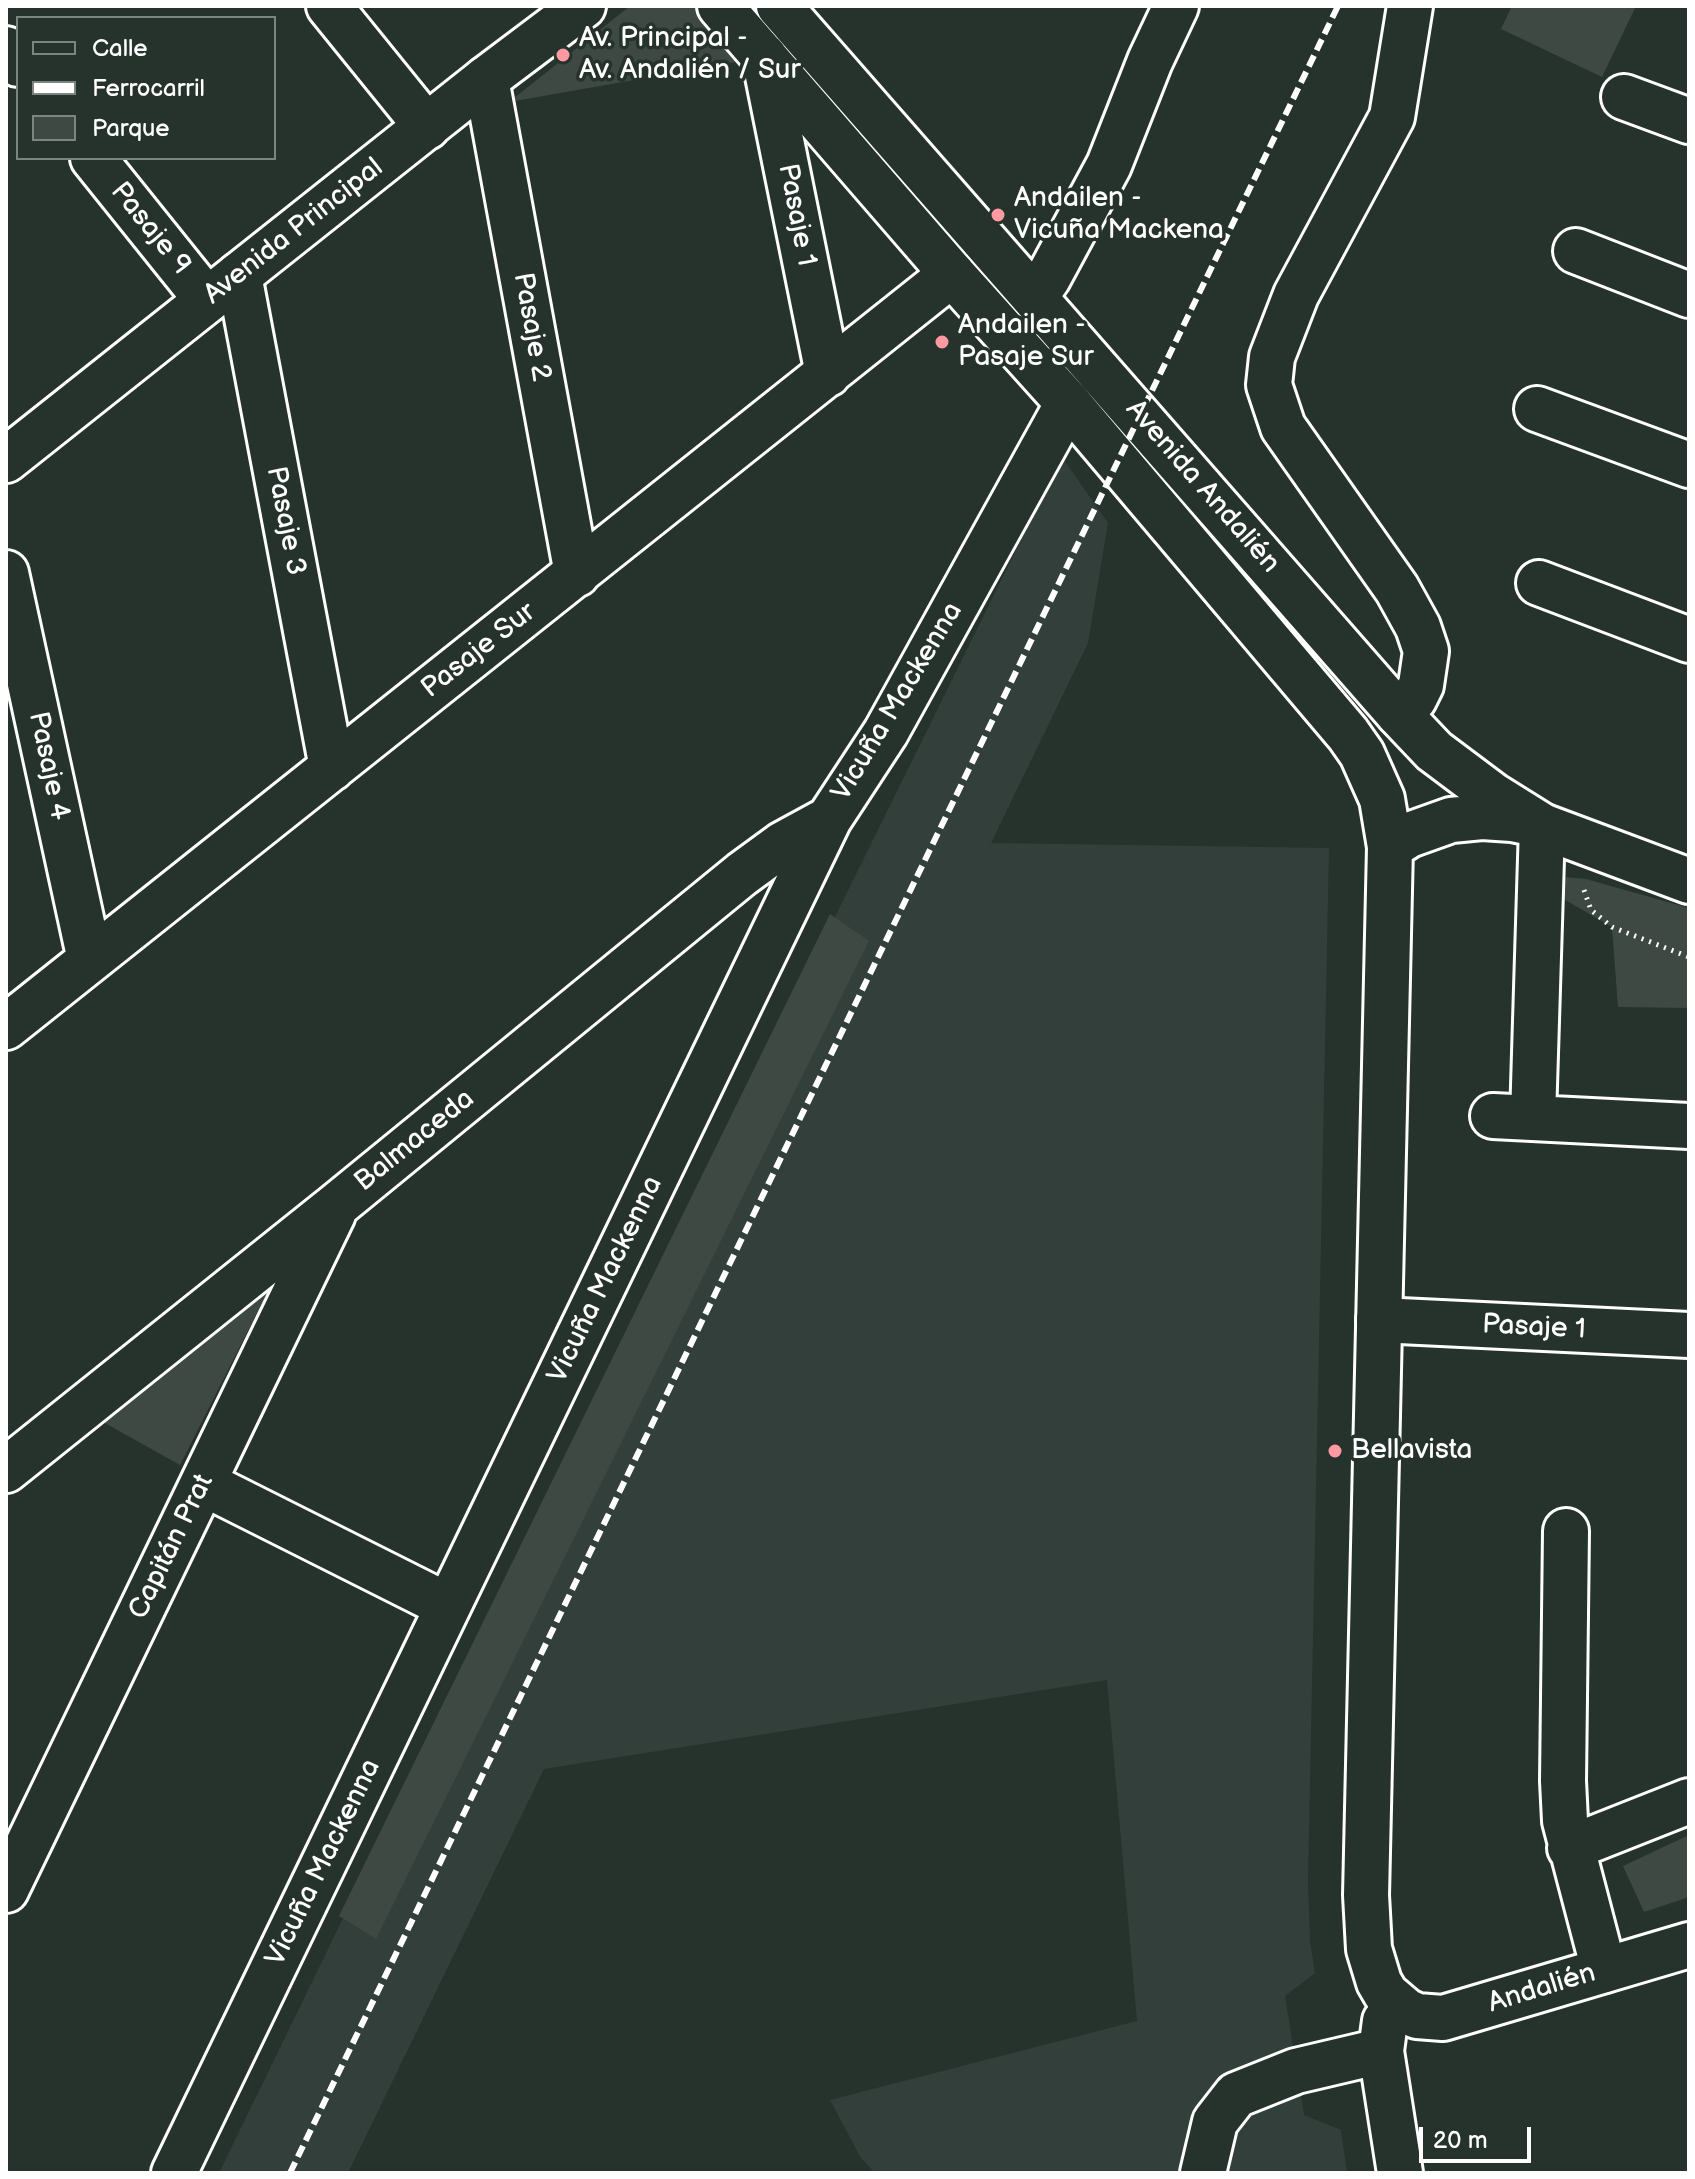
<!DOCTYPE html>
<html>
<head>
<meta charset="utf-8">
<style>
  body { margin:0 }
  #map { position:relative; width:1695px; height:2179px; overflow:hidden; background:#26332d; font-family:"Balsamiq Sans",sans-serif }
  canvas { display:block }
  .frame { position:absolute; inset:0; border:8px solid #fff; pointer-events:none }
  .legend { position:absolute; left:16px; top:16px; width:260px; height:144px; box-sizing:border-box; background:#26332d; border:2px solid #7d8581; margin:0; padding:10px 14px; list-style:none; font-size:24px; color:#fff }
  .legend li { display:flex; align-items:center; gap:16px; height:40px }
  .legend b { width:40px; border:2px solid #7d8581 }
  .scale { position:absolute; left:1419px; top:2127px; width:112px; height:36px; box-sizing:border-box; border:4px solid #fff; border-top:0; padding-left:10px; font-size:24px; line-height:28px; white-space:nowrap; color:#fff; -webkit-text-stroke:6px #26332d; paint-order:stroke }
</style>
</head>
<body>
<div id="map">
<canvas width="1695" height="2179"></canvas>
<div class="frame"></div>
<ul class="legend">
<li><b style="height:10px;background:#26332d"></b>Calle</li>
<li><b style="height:10px;background:#fff"></b>Ferrocarril</li>
<li><b style="height:22px;background:#3e4944"></b>Parque</li>
</ul>
<div class="scale">20 m</div>
</div>
<script>
const context = document.querySelector('canvas').getContext('2d');
context.lineJoin = 'round';
function paint(path, color) { context.fillStyle = color; context.fill(path, 'evenodd'); }
const toPath = rows => new Path2D(rows.map(r => 'M' + r).join(''));
function strokePath(path, color, width, dash) { context.strokeStyle = color; context.lineWidth = width; context.lineCap = dash ? 'butt' : 'round'; context.setLineDash(dash || []); context.stroke(path); }
function write(font, color, halo, rows, align = 'center') {
  context.font = font + ' "Balsamiq Sans",sans-serif'; context.lineWidth = 7; context.setLineDash([]); context.textBaseline = 'middle'; context.strokeStyle = halo; context.fillStyle = color; for (const [text, x, y, turn = 0] of rows) {
    context.save(); context.translate(x, y); context.rotate((+turn || 0) * Math.PI / 180); context.textAlign = isNaN(turn) ? turn : align; if (halo) context.strokeText(text, 0, 0); context.fillText(text, 0, 0); context.restore();
  }
}
const built = toPath([
  [1062,457,1108,523,1088,643,991,843,1329,848,1308,1880,1310,1941,1315,1973,1285,1996,1304,2115,1341,2130,1347,2173,875,2173,861,2158,830,2100,1137,2021,1107,1680,544,1769,348,2173,219,2173,513,1569]
]);
const green = toPath([
  [630,6,698,6,748,60,509,102],
  [1512,6,1636,6,1602,77,1501,29],
  [1563,877,1586,879,1689,908,1689,1008,1618,1007,1612,927,1560,897],
  [830,914,869,941,376,1939,339,1916],
  [268,1291,180,1465,103,1422],
  [1689,1835,1689,1897,1644,1912,1623,1866]
]);
const path = toPath([
  [1584,890,1591,910,1612,927,1689,957]
]);
const minor = toPath([
  [329,6,427,127],
  [6,49,18,64],
  [764,56,828,374],
  [486,79,577,574],
  [1624,97,1689,121],
  [93,158,207,300],
  [1576,251,1689,295],
  [239,275,332,768],
  [1035,297,1048,278,1109,165,1150,61,1176,6],
  [1537,409,1689,465],
  [6,573,90,960],
  [1539,583,1689,640],
  [1398,713,1414,699,1421,685,1426,651,1418,627,1397,589,1283,427,1269,385,1272,357,1296,295,1392,117,1410,6],
  [6,1027,952,274],
  [1493,1116,1689,1126],
  [1533,1118,1542,826],
  [1379,1320,1689,1335],
  [6,1470,337,1205,742,874,783,844,829,819],
  [203,1483,448,1606],
  [1566,1531,1563,1781,1565,1821,1604,1970],
  [1570,1848,1689,1801],
  [6,1890,333,1214],
  [1385,2021,1381,2051,1400,2173],
  [174,2173,829,819,886,732,1068,403],
  [1203,2173,1215,2122,1236,2095,1296,2071,1381,2051]
]);
const major = toPath([
  [720,6,952,274,1068,403,1348,734,1362,754,1382,799,1390,847,1366,1895,1369,1949,1379,1982,1386,1994,1406,2011,1417,2016,1443,2018,1689,1945],
  [779,6,1398,713,1434,751,1494,796,1542,826,1689,881],
  [6,460,486,79,583,6],
  [1390,847,1409,835,1451,820,1482,817,1512,819,1532,823]
]);
const rail = toPath([
  [290,2173,1338,6]
]);
const markers = [
  [563,55,8,"#ff9aa2"],
  [998,215,8,"#ff9aa2"],
  [942,342,8,"#ff9aa2"],
  [1335,1451,8,"#ff9aa2"]
];
const poiNames = [
  ["Av. Principal -",579,39],
  ["Av. Andalién / Sur",579,71],
  ["Andailen -",1014,199],
  ["Vicuña Mackena",1014,231],
  ["Andailen -",958,326],
  ["Pasaje Sur",958,358],
  ["Bellavista",1351,1451]
];
const streetNames = [
  ["Pasaje 1",796,215,79],
  ["Pasaje 9",150,229,51],
  ["Avenida Principal",294,232,-38],
  ["Pasaje 2",531,327,80],
  ["Avenida Andalién",1202,487,49],
  ["Pasaje 3",285,521,79],
  ["Pasaje Sur",479,651,-38],
  ["Vicuña Mackenna",898,702,-59],
  ["Pasaje 4",48,766,78],
  ["Balmaceda",415,1141,-39],
  ["Vicuña Mackenna",606,1280,-64],
  ["Pasaje 1",1534,1328,3],
  ["Capitán Prat",172,1547,-64],
  ["Vicuña Mackenna",324,1863,-64],
  ["Andalién",1542,1989,-17]
];
paint(built, '#333f3a');
paint(green, '#3e4944');
strokePath(minor, '#fff', 50);
strokePath(major, '#fff', 50);
strokePath(path, '#fff', 5, [2, 6]);
strokePath(minor, '#26332d', 44);
strokePath(major, '#26332d', 44);
strokePath(rail, '#fff', 6, [12, 6]);
for (const [x, y, r, color] of markers) { const dot = new Path2D(); dot.arc(x, y, r, 0, 2 * Math.PI); context.fillStyle = color; context.fill(dot); strokePath(dot, '#26332d', 3); }
write('28px', '#fff', '#26332d', poiNames, 'left');
write('28px', '#fff', '#26332d', streetNames);
</script>
</body>
</html>
